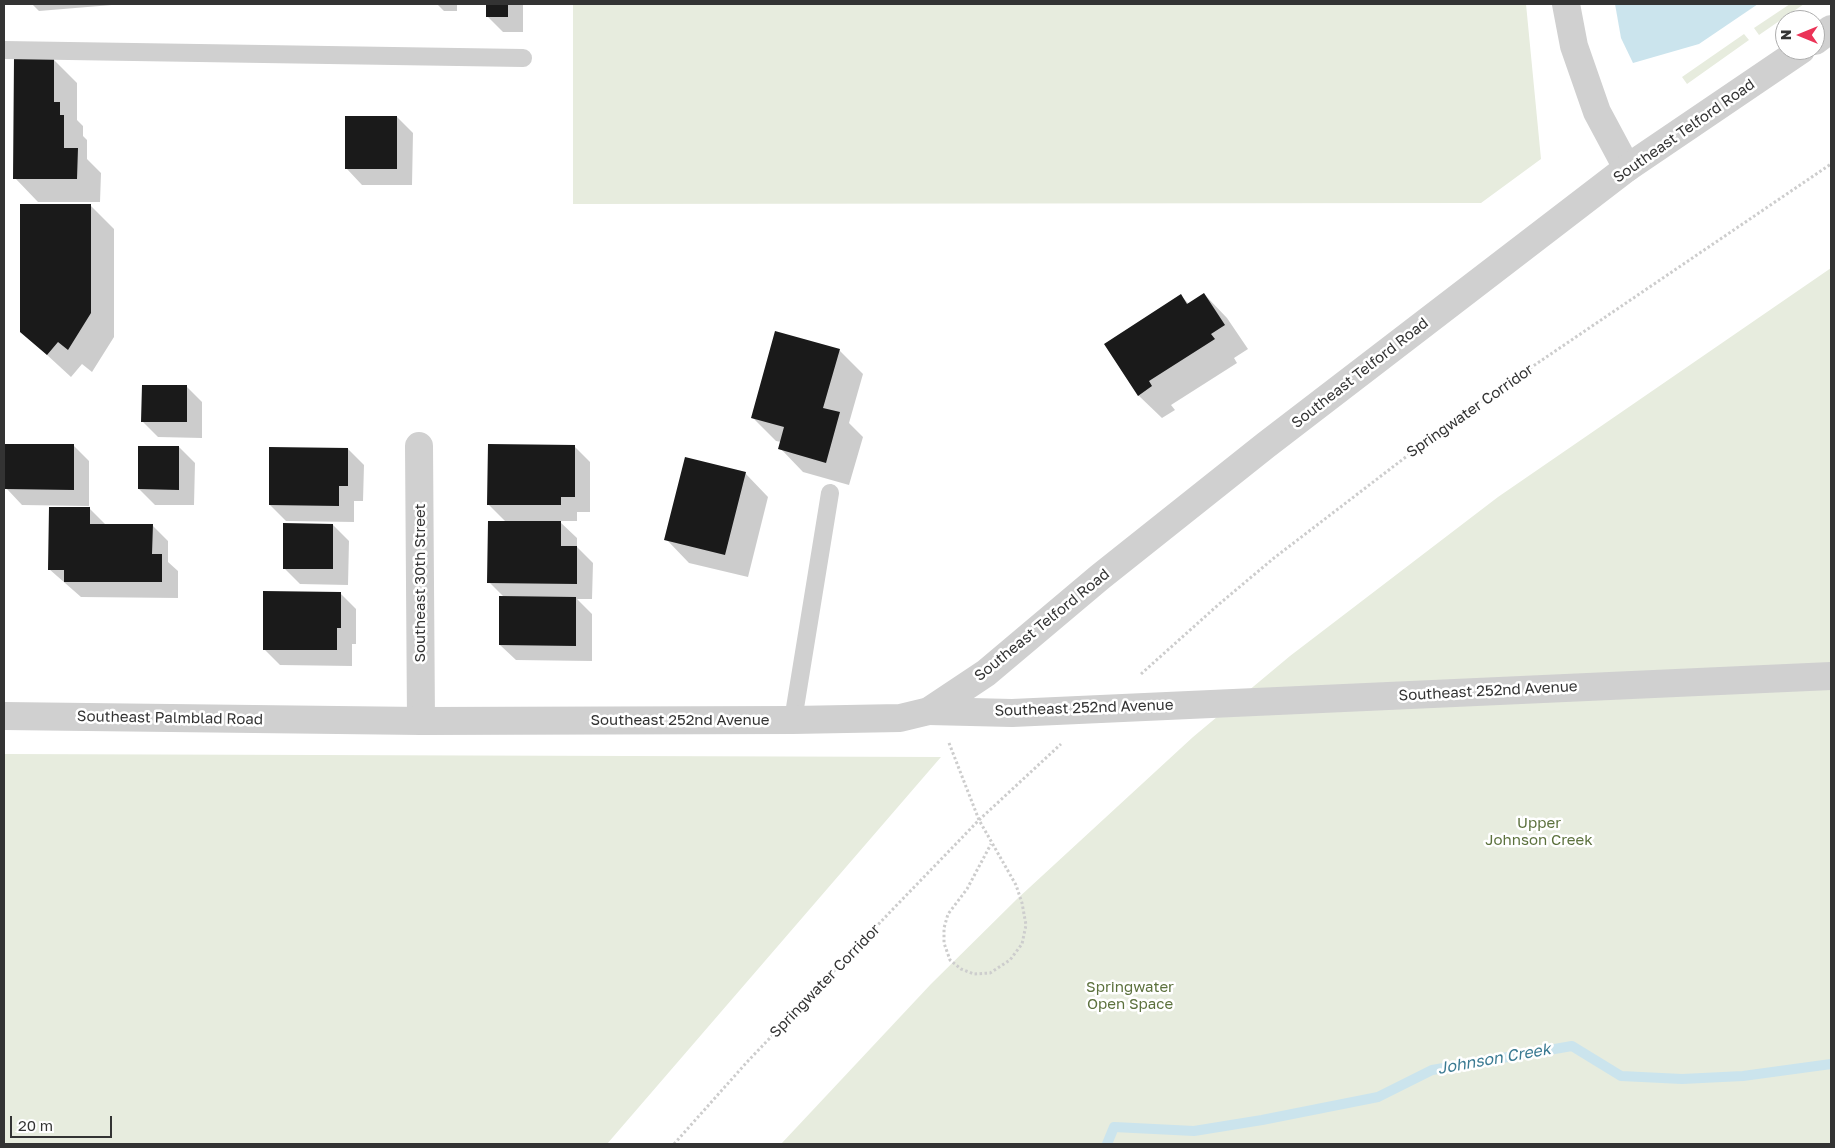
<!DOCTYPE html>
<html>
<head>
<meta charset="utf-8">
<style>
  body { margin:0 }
  #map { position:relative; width:1835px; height:1148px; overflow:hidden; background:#fff; font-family:"Golos Text",sans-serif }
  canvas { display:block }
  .frame { position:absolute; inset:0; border:5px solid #333; pointer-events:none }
  .north { position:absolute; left:1775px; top:10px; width:50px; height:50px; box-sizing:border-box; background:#fff; border:1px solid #adadad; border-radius:50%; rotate:270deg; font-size:14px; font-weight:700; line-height:20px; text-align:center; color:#333 }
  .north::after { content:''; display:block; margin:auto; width:18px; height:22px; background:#eb3357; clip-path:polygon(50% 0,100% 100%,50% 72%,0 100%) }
  .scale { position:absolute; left:10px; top:1116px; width:102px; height:22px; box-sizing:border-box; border:2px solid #333; border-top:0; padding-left:6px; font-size:15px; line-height:18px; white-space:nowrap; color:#333; -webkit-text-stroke:4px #fff; paint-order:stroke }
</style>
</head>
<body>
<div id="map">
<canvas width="1835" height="1148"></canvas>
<div class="frame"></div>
<div class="north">N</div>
<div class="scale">20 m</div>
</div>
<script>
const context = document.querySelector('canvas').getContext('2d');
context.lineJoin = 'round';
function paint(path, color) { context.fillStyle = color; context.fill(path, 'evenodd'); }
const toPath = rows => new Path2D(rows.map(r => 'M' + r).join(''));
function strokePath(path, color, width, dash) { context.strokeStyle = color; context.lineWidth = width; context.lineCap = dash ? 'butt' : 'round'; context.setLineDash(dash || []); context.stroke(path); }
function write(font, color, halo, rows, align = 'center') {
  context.font = font + ' "Golos Text",sans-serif'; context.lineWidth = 5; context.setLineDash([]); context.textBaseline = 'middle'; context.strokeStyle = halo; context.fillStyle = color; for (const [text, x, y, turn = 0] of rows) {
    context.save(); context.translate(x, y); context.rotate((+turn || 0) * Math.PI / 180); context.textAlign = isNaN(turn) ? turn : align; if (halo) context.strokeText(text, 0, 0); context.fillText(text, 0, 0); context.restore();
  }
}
const green = toPath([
  [573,4,1526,4,1541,159,1481,203,573,204],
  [1790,4,1804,4,1759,35,1754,28],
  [1744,34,1749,40,1687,84,1682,77],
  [1831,268,1831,1144,781,1144,931,984,1017,899,1193,737,1290,656,1498,497],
  [4,754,941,757,607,1144,4,1144]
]);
const water = toPath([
  [1615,4,1758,4,1699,44,1633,63,1621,38]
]);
const shadow = toPath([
  [32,4,124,4,39,11],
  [437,4,457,4,457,11,444,11],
  [487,4,523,4,523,32,503,32,487,16],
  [53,59,77,83,77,120,83,126,83,136,87,140,87,159,101,173,100,202,38,202,15,178],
  [397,117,413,133,412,185,362,185,347,169],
  [91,206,114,229,114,337,92,372,82,364,71,377,21,331],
  [1204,294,1227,318,1248,349,1234,358,1237,363,1171,405,1175,410,1162,418,1138,395,1181,296,1189,304],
  [839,350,863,374,849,423,863,437,849,485,803,472,780,448,781,442,776,441,752,417],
  [186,386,202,402,202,438,158,437,142,421],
  [73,445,89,461,89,506,22,505,7,489],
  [574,446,590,462,590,512,577,512,577,521,559,521,577,538,577,547,593,563,592,599,577,599,592,614,592,661,516,660,500,645,504,597,489,582,506,522,489,505],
  [179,447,195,463,194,505,155,505,139,489],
  [348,449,364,465,363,501,354,501,354,522,286,521,270,505],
  [745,473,768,497,748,577,689,563,666,539],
  [90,509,106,525,153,526,168,541,168,562,178,571,178,598,81,597,49,569],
  [333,525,349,541,348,585,300,584,284,568],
  [340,593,356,609,356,644,352,644,352,666,280,665,264,649]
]);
const stream = toPath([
  [1107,1144,1114,1127,1194,1131,1262,1120,1378,1097,1432,1070,1572,1046,1621,1076,1682,1079,1743,1076,1831,1064]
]);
const building = toPath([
  [486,4,508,4,508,17,486,17],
  [14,58,54,58,54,102,60,102,60,115,64,115,64,148,78,148,77,179,13,179],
  [345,116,397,116,397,169,345,169],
  [20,204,91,204,91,313,68,350,58,342,47,355,20,332],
  [1204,293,1225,325,1211,334,1215,339,1149,381,1152,386,1138,396,1104,344,1181,294,1187,304],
  [775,331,840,349,823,408,840,412,826,463,778,449,784,427,751,418],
  [142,385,187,385,187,422,141,422],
  [5,444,74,444,74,490,5,489],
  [488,444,575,445,575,497,561,497,561,505,487,505],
  [138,446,179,446,179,490,138,489],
  [269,447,348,448,348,486,339,486,339,506,269,505],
  [685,457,746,472,725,555,664,540],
  [49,507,90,507,90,524,153,524,152,554,162,554,162,582,64,582,64,570,48,570],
  [488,521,561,521,561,546,577,546,577,584,487,583],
  [283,523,333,524,333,569,283,569],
  [263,591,341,592,341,628,337,628,337,650,263,650],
  [499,596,576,597,576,646,499,645]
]);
const path = toPath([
  [1141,674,1218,605,1274,558,1458,417,1831,164],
  [949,743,979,820,1016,885,1022,903,1026,925,1022,944,1010,960,990,973,974,974,961,969,950,960,944,943,944,928,948,914,967,889,991,844],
  [674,1144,747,1062,893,909,979,820,1061,744]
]);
const service = toPath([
  [4,50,523,58],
  [793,720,830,493]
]);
const minor = toPath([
  [1566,4,1574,46,1597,112,1627,168],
  [419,446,421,721],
  [929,711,1012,713,1831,676]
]);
const tertiary = toPath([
  [1815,41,1831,29],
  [4,716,421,721,793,720,900,718,929,711,986,673,1100,577,1266,445,1627,168,1801,50]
]);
const streetNames = [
  ["Southeast Telford Road",1684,131,-35],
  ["Southeast Telford Road",1360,373,-38],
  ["Springwater Corridor",1470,411,-35],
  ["Southeast 30th Street",420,583,-90],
  ["Southeast Telford Road",1042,625,-39],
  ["Southeast 252nd Avenue",1488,691,-3],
  ["Southeast 252nd Avenue",1084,708,-2],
  ["Southeast Palmblad Road",170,718,1],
  ["Southeast 252nd Avenue",680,720],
  ["Springwater Corridor",825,981,-46]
];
const parkNames = [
  ["Upper",1539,823],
  ["Johnson Creek",1539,840],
  ["Springwater",1130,987],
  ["Open Space",1130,1004]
];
const waterNames = [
  ["Johnson Creek",1494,1059,-10]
];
paint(green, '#e7ecde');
paint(water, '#cbe4ed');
paint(shadow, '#0003');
strokePath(stream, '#cbe4ed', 10);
paint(building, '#1a1a1a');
strokePath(path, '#cdcdcd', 3, [2.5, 2.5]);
strokePath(service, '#d0d0d0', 18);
strokePath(minor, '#d0d0d0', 28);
strokePath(tertiary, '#d0d0d0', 28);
write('15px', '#333', '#fff', streetNames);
write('15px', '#5c713d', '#fff', parkNames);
write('italic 16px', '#3a7a92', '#fff', waterNames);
</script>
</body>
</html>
